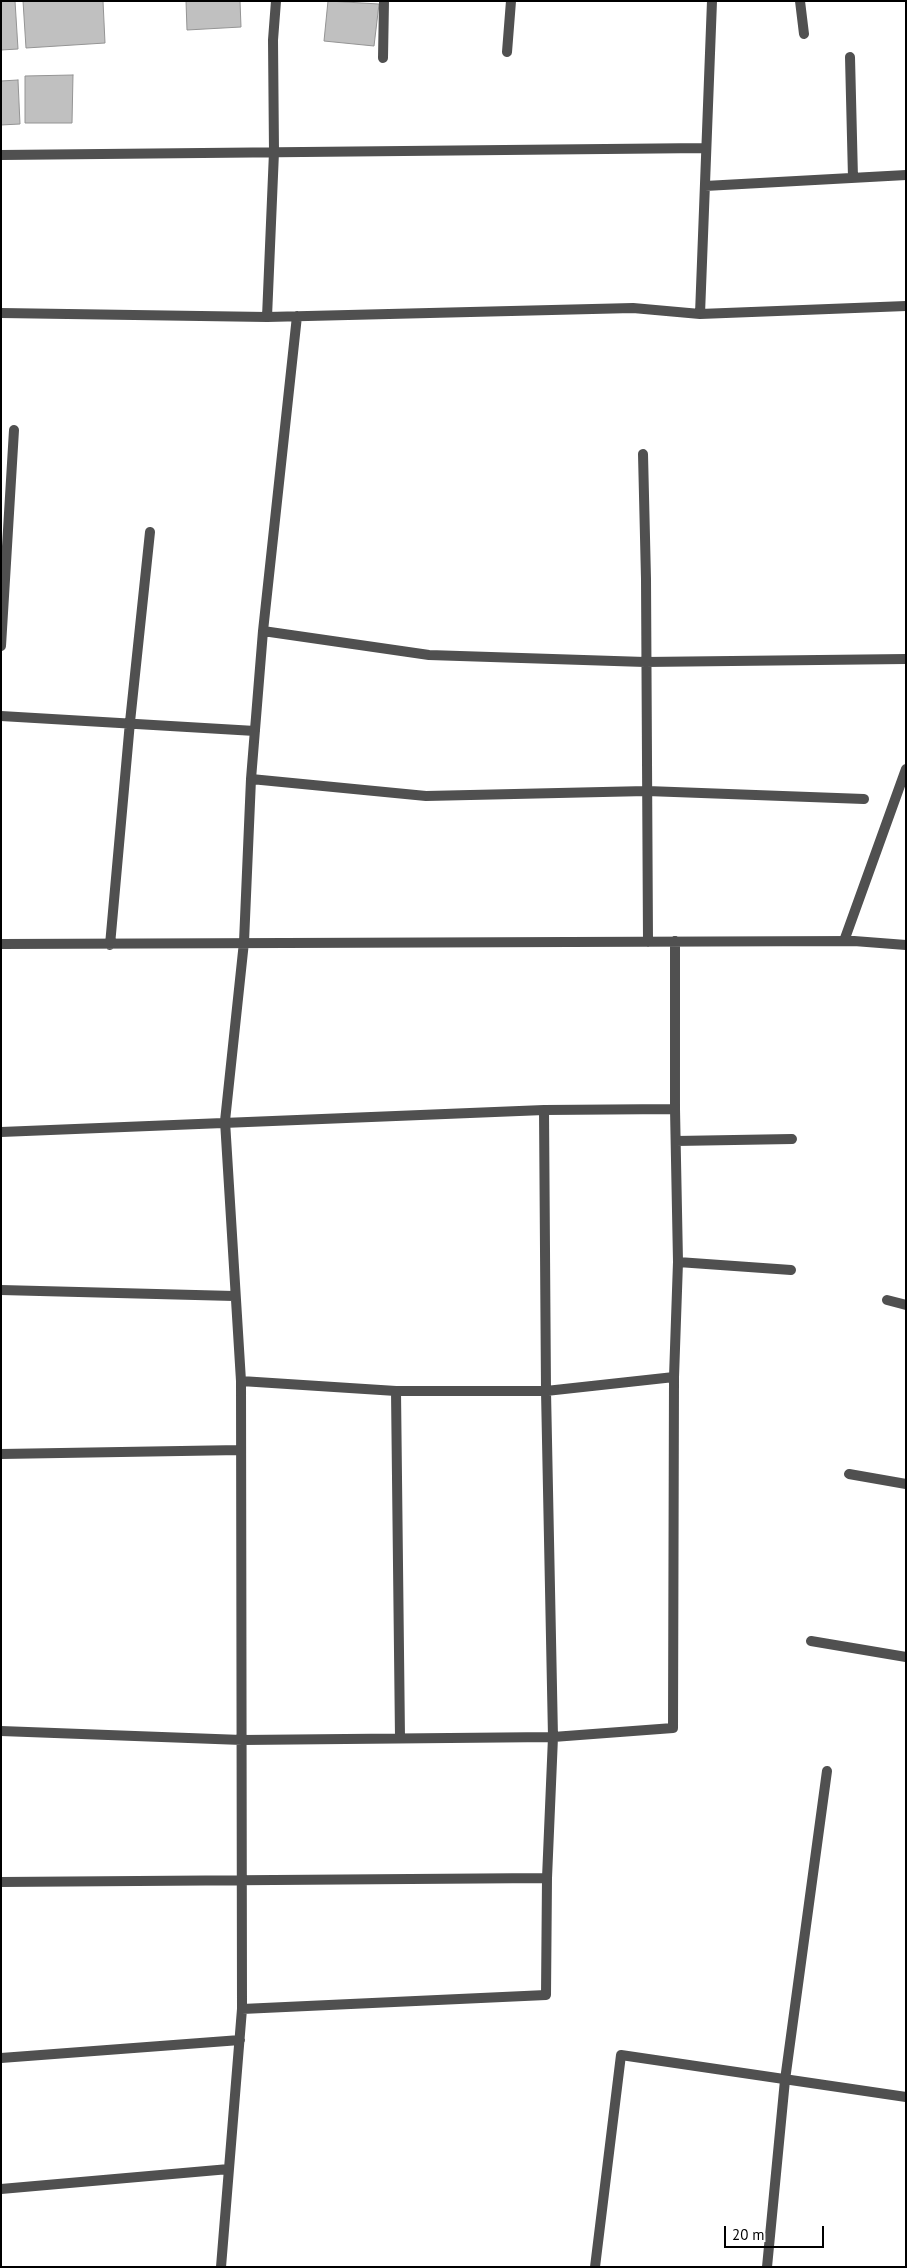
<!DOCTYPE html>
<html>
<head>
<meta charset="utf-8">
<style>
  body { margin:0 }
  #map { position:relative; width:907px; height:2268px; overflow:hidden; background:#fff; font-family:"PT Sans",sans-serif }
  canvas { display:block }
  .frame { position:absolute; inset:0; border:2px solid #000; pointer-events:none }
  .scale { position:absolute; left:724px; top:2226px; width:100px; height:22px; box-sizing:border-box; border:2px solid #000; border-top:0; padding-left:6px; font-size:15px; line-height:18px; white-space:nowrap; color:#000; -webkit-text-stroke:4px #fff; paint-order:stroke }
</style>
</head>
<body>
<div id="map">
<canvas width="907" height="2268"></canvas>
<div class="frame"></div>
<div class="scale">20 m</div>
</div>
<script>
const context = document.querySelector('canvas').getContext('2d');
context.lineJoin = 'round';
function paint(path, color) { context.fillStyle = color; context.fill(path, 'evenodd'); }
const toPath = rows => new Path2D(rows.map(r => 'M' + r).join(''));
function strokePath(path, color, width, dash) { context.strokeStyle = color; context.lineWidth = width; context.lineCap = dash ? 'butt' : 'round'; context.setLineDash(dash || []); context.stroke(path); }
const building = toPath([
  [1,1,15,1,18,49,1,50,1,1],
  [23,1,103,1,105,43,26,48,23,1],
  [186,1,240,1,241,27,187,30,186,1],
  [328,1,379,4,374,46,324,41,328,1],
  [73,75,72,123,25,123,25,76,73,75],
  [18,80,20,124,1,125,1,81,18,80]
]);
const minor = toPath([
  [800,1,804,34],
  [507,52,511,1],
  [850,57,853,178],
  [383,58,384,1],
  [1,155,706,148],
  [705,186,906,175],
  [1,313,267,317,633,308,700,314,906,306],
  [700,314,712,1],
  [297,316,263,631,429,655,645,662,906,659],
  [267,317,274,152,273,40,276,1],
  [643,454,646,579,648,942],
  [1,646,14,430],
  [1,716,255,731],
  [251,779,426,796,647,791,864,799],
  [844,941,906,769],
  [1,944,854,941,906,945],
  [110,945,130,722,150,532],
  [544,1110,675,1109],
  [1,1132,544,1110,546,1391,553,1737,673,1728,674,1377,678,1262,675,1109,675,941],
  [676,1141,792,1139],
  [678,1262,791,1270],
  [1,1290,234,1296],
  [887,1300,906,1305],
  [241,1381,396,1391,546,1391,674,1377],
  [396,1391,400,1738],
  [1,1454,241,1450],
  [849,1474,906,1484],
  [811,1641,906,1657],
  [1,1731,242,1740,553,1737,547,1878,1,1882],
  [242,2009,546,1995,547,1878],
  [1,2058,240,2040],
  [1,2189,229,2169],
  [221,2267,242,2009,241,1381,225,1121,244,942,251,779,263,631],
  [595,2267,621,2055,906,2097],
  [767,2267,785,2080,827,1771]
]);
paint(building, '#c0c0c0');
strokePath(building, '#949494', 1);
strokePath(minor, '#505050', 10);
</script>
</body>
</html>
